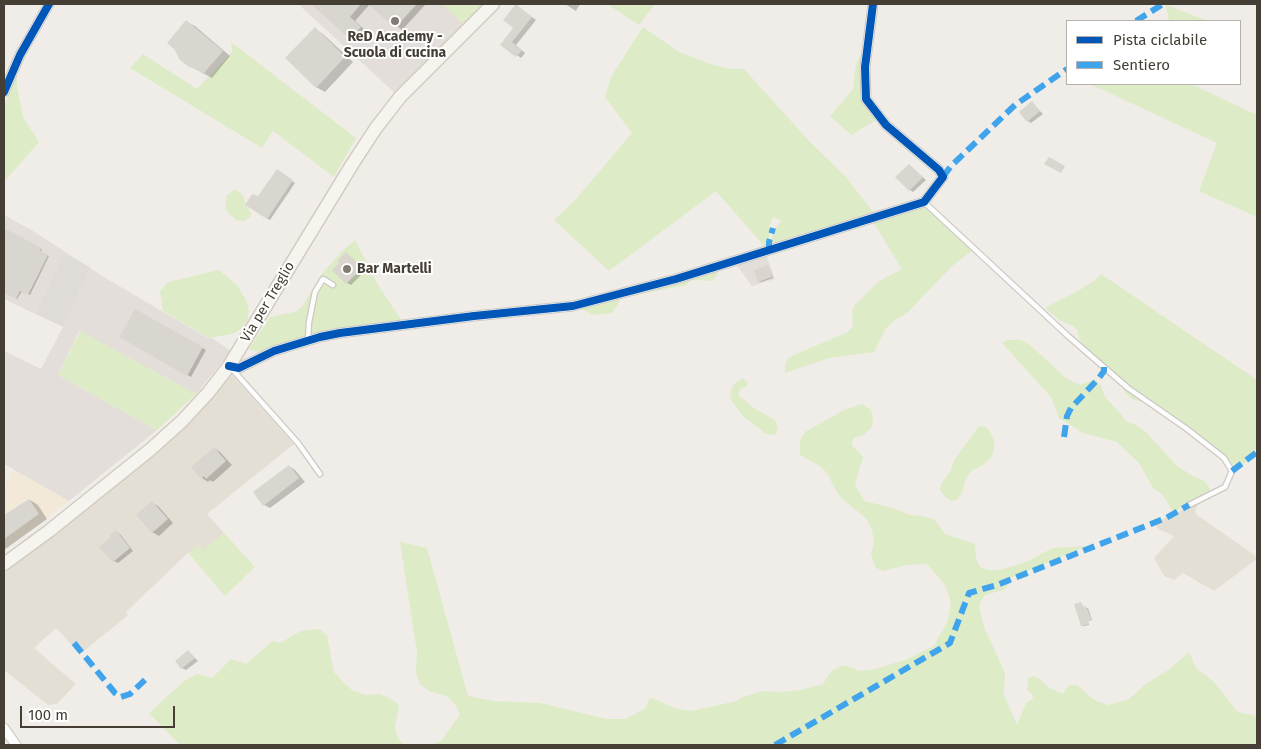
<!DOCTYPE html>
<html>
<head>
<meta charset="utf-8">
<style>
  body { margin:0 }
  #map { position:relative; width:1261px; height:749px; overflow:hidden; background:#f0ede8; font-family:"Fira Sans",sans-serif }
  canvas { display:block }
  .frame { position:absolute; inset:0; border:5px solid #453e34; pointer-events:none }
  .legend { position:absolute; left:1066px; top:20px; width:175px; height:65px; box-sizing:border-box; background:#fff; border:1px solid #b5b2ae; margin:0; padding:6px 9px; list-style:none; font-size:15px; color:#453e34 }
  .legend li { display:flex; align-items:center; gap:10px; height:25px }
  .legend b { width:25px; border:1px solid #b5b2ae }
  .scale { position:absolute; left:20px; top:706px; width:155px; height:22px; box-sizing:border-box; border:2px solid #453e34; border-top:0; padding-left:6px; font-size:15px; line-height:18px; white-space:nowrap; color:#453e34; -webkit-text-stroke:4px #fff; paint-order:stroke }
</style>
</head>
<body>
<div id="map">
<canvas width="1261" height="749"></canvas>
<div class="frame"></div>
<ul class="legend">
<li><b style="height:6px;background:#0057b8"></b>Pista ciclabile</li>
<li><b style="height:6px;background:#3fa4eb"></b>Sentiero</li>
</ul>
<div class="scale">100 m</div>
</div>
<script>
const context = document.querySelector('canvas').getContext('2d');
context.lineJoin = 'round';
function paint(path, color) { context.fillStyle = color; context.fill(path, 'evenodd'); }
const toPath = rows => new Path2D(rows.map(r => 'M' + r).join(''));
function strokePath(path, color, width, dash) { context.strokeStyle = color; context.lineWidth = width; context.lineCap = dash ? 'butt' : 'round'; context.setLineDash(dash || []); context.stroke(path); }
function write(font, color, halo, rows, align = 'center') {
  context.font = font + ' "Fira Sans",sans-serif'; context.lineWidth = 4; context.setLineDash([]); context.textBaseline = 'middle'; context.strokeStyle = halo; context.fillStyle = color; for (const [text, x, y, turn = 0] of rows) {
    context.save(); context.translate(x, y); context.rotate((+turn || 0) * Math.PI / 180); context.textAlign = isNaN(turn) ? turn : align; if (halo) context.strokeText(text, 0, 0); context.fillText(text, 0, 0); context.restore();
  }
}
const residential = toPath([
  [232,375,294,444,207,514,224,533,203,552,198,546,188,553,126,612,128,615,84,651,80,654,56,628,34,648,76,684,57,704,48,705,4,670,4,573,179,432],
  [1199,503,1196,508,1195,512,1197,515,1253,554,1257,559,1214,591,1183,573,1174,580,1164,576,1154,558,1174,536,1158,529,1154,523]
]);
const commercial = toPath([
  [14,469,69,501,4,550,4,486]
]);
const industrial = toPath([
  [298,4,482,4,396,94],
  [4,215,33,231,107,279,208,338,212,338,231,351,196,394,79,331,58,375,157,430,69,501,4,464,4,351,41,369,63,327,4,299],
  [766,254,775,279,752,286,735,263]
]);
const green = toPath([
  [443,4,482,4,463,24],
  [607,4,655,4,639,25],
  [1166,5,1208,21,1169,21],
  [643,27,679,52,710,64,730,69,744,69,809,141,845,176,875,214,771,246,773,231,777,227,781,221,773,217,769,226,770,229,768,246,765,247,716,191,609,271,554,220,576,199,632,133,605,97,611,77],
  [231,42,356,138,334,177,273,131,262,148,130,68,143,54,197,89,232,52],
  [864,48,862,82,878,119,851,135,830,116,853,89,856,64],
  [17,72,17,87,23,117,39,142,4,182,4,107],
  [1090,84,1191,84,1257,115,1257,217,1199,191,1217,143],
  [235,189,243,195,246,205,251,213,251,217,244,221,236,220,226,210,225,206,227,195],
  [923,206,973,250,952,266,908,312,895,320,886,328,874,352,829,358,785,373,785,363,789,357,848,332,853,326,852,310,855,305,879,281,902,269,873,222],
  [355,240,378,285,402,321,375,323,333,332,259,352,249,349,270,317,295,312,302,307,320,276,341,252],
  [719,269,716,277,712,281,696,280,690,281,687,285,619,298,620,301,612,313,592,315,577,306],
  [219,270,238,286,247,302,249,311,247,321,241,329,232,334,209,338,163,311,160,291,168,282],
  [1101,274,1257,380,1257,447,1244,464,1239,467,1234,465,1205,440,1162,408,1157,409,1146,403,1132,399,1126,394,1123,388,1122,380,1115,374,1112,376,1087,350,1080,341,1077,330,1073,326,1059,320,1045,308,1081,289,1094,281],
  [80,331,196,394,157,430,58,375],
  [1008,340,1021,340,1030,345,1066,378,1080,385,1095,379,1101,386,1105,397,1120,413,1126,421,1138,426,1146,432,1177,466,1193,476,1205,481,1211,491,1175,511,1172,510,1162,494,1153,488,1139,463,1117,442,1083,433,1059,418,1051,397,1002,343],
  [743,378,748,383,746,387,741,388,738,395,754,408,775,420,778,427,775,435,766,434,761,430,744,417,733,403,730,396,731,389,735,383],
  [862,404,871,410,873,418,872,427,862,436,853,438,852,445,863,457,855,484,864,501,893,508,910,515,920,516,934,519,945,534,975,544,976,558,980,567,988,570,1000,570,1026,562,1053,548,1087,546,1010,578,1009,584,1003,590,985,595,979,605,984,627,1005,673,1004,695,1017,725,1026,703,1033,699,1032,694,1027,690,1028,678,1033,676,1040,679,1048,687,1063,694,1066,688,1070,685,1077,685,1094,700,1108,705,1129,699,1147,683,1170,669,1189,652,1196,668,1213,681,1238,712,1257,716,1257,745,430,745,442,740,460,714,456,706,447,696,429,691,420,684,416,673,417,653,400,542,427,548,468,696,494,701,540,703,607,719,625,719,645,709,650,697,674,708,691,711,737,701,742,697,764,691,781,692,801,690,823,684,831,671,841,666,847,666,859,671,875,669,905,660,934,646,948,620,951,602,945,585,927,564,907,565,883,571,875,567,871,554,874,542,872,530,866,518,843,500,836,491,827,473,820,466,800,455,800,441,805,432,844,410],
  [979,426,986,427,989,430,994,440,994,451,990,459,983,465,971,471,966,479,962,493,957,500,951,501,945,497,940,490,941,484,950,472,954,460],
  [224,533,255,567,225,596,188,553,198,545,203,551],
  [319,629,327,635,334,672,343,682,352,690,365,695,380,694,391,699,399,705,395,728,398,738,404,745,410,745,180,745,149,713,184,681,197,674,212,678,231,659,246,664,273,641,280,643,301,631]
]);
const parking = toPath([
  [64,254,90,267,63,326,36,314]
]);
const shadow = toPath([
  [313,4,426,4,402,30,370,4,355,21,366,31,357,41,351,38],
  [565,4,580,4,576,11],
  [520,8,536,20,516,45,525,53,521,58,502,44,515,28],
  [187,22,195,26,230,56,212,78,190,66],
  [315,29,323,34,353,62,325,92,316,87],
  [1032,103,1043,114,1031,123,1028,121],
  [909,165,926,180,913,192,910,190],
  [280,173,295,183,270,220,246,205,258,197],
  [4,230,42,249,41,252,49,256,30,295,22,291,17,299,4,292],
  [350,256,365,271,351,285,347,283],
  [768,266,773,278,761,282,759,281],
  [136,310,206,350,191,377,121,337],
  [214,448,220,452,232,465,213,482,210,480,208,482,202,478],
  [289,466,295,470,305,482,270,508,264,505],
  [30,500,38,505,47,519,4,550,4,518],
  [152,503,158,506,173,523,159,536,152,532],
  [116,532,120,534,133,551,118,563,114,561,113,537],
  [1081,603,1084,608,1088,608,1092,620,1088,621,1089,625,1084,626,1082,626],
  [188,651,198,661,186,670,182,668]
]);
const building = toPath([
  [311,4,361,4,350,17,361,27,350,39],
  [368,4,417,4,395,28],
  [516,4,532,17,512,42,522,50,516,57,500,45,513,28,503,20],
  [186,20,223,51,203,74,197,69,189,67,179,59,175,50,167,43],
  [315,27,345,57,316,88,285,58],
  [1032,101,1040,111,1027,122,1019,112],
  [1049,157,1065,166,1061,173,1044,164],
  [909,164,923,177,909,191,895,177],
  [277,169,293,180,267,219,245,205,252,194,258,196],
  [4,228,42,248,40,251,48,255,28,295,20,291,16,299,4,293],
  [346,252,362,268,346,284,332,270,339,263,337,261],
  [768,265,772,277,758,282,754,270],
  [135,309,203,347,187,376,119,337],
  [214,447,226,461,206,479,204,476,201,479,191,467],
  [289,465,299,478,263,506,253,492],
  [29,499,39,514,4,539,4,515],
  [152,501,168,519,152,533,136,515],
  [116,530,130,548,113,562,99,547,111,537,110,535],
  [1081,602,1083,607,1086,606,1091,619,1088,621,1089,624,1081,626,1074,604],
  [188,650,195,658,181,669,175,661]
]);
const service = toPath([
  [924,202,1068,336,1128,388,1187,429,1224,458,1232,471,1225,487,1189,505],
  [308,340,309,322,315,292,323,279,333,285],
  [232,369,298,443,320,474]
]);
const minor = toPath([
  [4,92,20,55,49,4],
  [229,366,239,368,274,351,320,337,340,333,474,316,573,306,676,279,924,202,943,177,939,170,886,125,866,99,865,67,873,4],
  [4,728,16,745]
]);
const secondary = toPath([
  [4,564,49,531,151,449,182,421,208,393,229,366,353,163,376,128,400,97,493,4]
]);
const quiet = toPath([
  [1136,21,1163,4],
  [943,177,951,166,1015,105,1067,69],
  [769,251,769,242,773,228],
  [1064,437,1067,416,1071,408,1099,378,1104,371,1104,367],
  [1232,471,1257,452],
  [74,643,115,693,121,697,130,694,148,677],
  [775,745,950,643,969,593,997,585,1166,518,1189,505]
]);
const cycleway = toPath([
  [4,92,20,55,49,4],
  [229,366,239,368,274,351,320,337,340,333,474,316,573,306,676,279,924,202,943,177,939,170,886,125,866,99,865,67,873,4]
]);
const markers = [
  [395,21,5,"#817b73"],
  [347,269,5,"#817b73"]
];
const poiNames = [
  ["ReD Academy -",395,37],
  ["Scuola di cucina",395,53],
  ["Bar Martelli",357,269,"left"]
];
const streetNames = [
  ["Via per Treglio",268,302,-59]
];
paint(residential, '#e4dfd5');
paint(commercial, '#f3e9d9');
paint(industrial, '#e3ded9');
paint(green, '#ddebc6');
paint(parking, '#dfdcd8');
paint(shadow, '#0003');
paint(building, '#d9d6d0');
strokePath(service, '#ccc9c4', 7);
strokePath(minor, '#ccc9c4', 11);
strokePath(secondary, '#d1ccbf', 15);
strokePath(service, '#fdfcfc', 4.5);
strokePath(minor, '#fdfcfc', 9);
strokePath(secondary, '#f6f4ee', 12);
strokePath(quiet, '#3fa4eb', 6, [12, 6]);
strokePath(cycleway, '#0057b8', 8);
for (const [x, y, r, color] of markers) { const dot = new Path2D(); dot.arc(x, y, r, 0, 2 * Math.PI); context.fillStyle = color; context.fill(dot); strokePath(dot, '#fff', 2); }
write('bold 14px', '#453e34', '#fff', poiNames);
write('14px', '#453e34', '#fff', streetNames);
</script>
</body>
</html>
